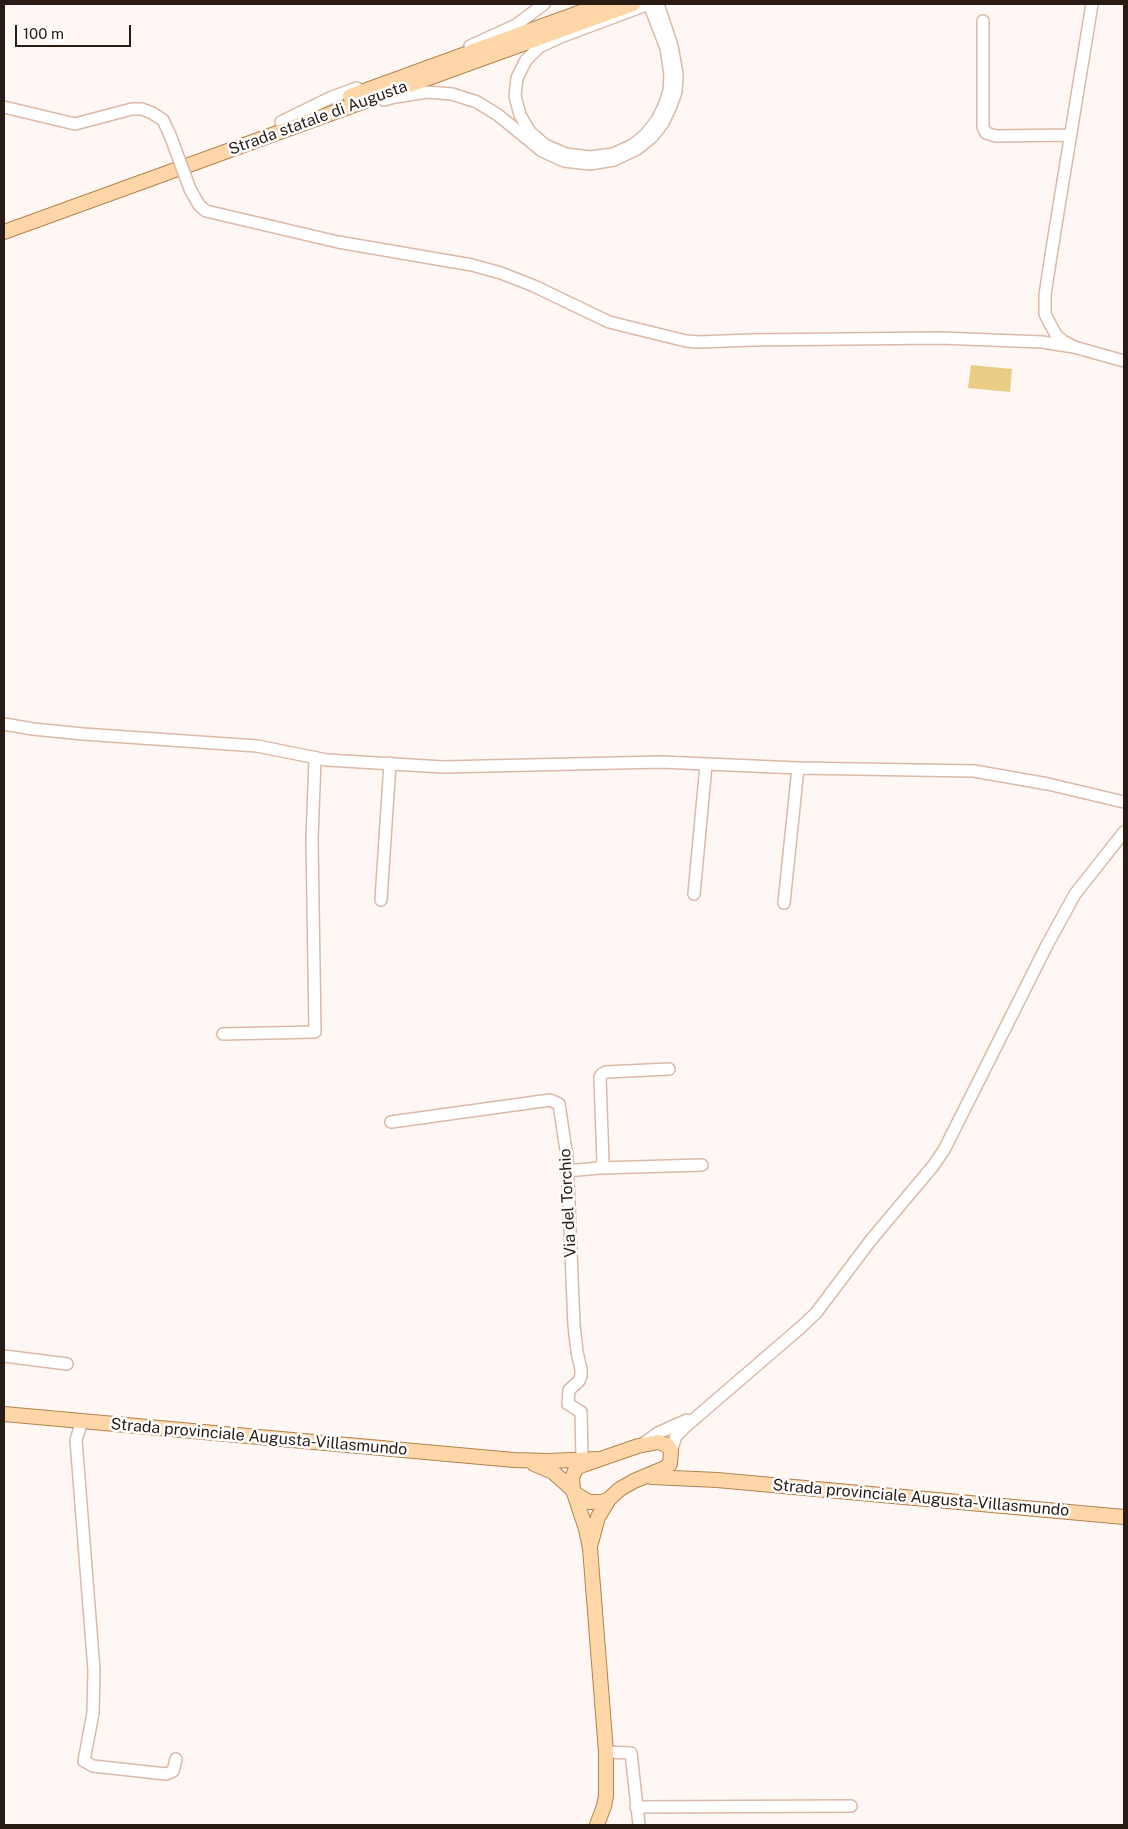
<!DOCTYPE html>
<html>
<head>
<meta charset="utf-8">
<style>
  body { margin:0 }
  #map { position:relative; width:1128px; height:1829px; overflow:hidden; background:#fff7f3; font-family:"Public Sans",sans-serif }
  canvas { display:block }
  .frame { position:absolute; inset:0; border:5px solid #281b14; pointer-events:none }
  .scale { position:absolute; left:15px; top:25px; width:116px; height:22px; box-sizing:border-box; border:2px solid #281b14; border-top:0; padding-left:6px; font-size:15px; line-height:18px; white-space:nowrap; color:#281b14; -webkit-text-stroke:4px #fff; paint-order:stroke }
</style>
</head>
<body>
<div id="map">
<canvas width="1128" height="1829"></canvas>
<div class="frame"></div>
<div class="scale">100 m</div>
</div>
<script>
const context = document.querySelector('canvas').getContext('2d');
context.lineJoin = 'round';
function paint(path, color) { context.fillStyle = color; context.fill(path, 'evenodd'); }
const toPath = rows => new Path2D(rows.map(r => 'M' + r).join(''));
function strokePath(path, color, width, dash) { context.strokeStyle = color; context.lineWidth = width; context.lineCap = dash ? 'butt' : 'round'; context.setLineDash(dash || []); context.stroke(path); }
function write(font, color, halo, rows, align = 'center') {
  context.font = font + ' "Public Sans",sans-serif'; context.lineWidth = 5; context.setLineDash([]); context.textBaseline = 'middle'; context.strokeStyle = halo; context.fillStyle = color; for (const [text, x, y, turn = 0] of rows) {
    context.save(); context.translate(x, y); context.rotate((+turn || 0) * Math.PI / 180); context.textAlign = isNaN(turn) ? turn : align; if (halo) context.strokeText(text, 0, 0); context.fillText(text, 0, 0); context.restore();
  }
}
const green = toPath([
  [971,365,1012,369,1010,392,968,388]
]);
const minor = toPath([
  [649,4,666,48,670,74,669,91,664,106,657,120,646,134,633,145,613,154,590,157,566,154,545,145,530,132,520,115,515,96,517,78,526,60,539,47,563,36,649,4],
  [1092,4,1052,249,1045,295,1045,314,1056,335,1063,341,1074,347,1124,361],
  [983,21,983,127,986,133,996,136,1071,135],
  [470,46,516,25,544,4],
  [384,100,395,97,427,92,452,94,477,102,498,115,542,151,564,161,590,164,614,160,637,149,652,137,663,123,671,106,676,92,677,74,672,46,658,4],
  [4,107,75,124,132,109,142,109,152,113,163,120,170,135],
  [281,122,332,97,357,88],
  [190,189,199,205,206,211,338,242,472,265,501,273,534,286,609,322,686,341,699,342,751,340,940,338,1042,342,1074,347],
  [4,724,33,729,83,734,257,746,327,760,443,767,661,762,798,768,974,771,1048,784,1124,802],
  [694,894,706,765],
  [381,900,390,763],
  [784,903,798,768],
  [223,1034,315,1032,312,839,315,759],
  [391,1122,550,1100,559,1104,567,1157,574,1325,577,1352,581,1369,581,1376,579,1381,569,1390,568,1404,581,1412,582,1459],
  [599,1168,702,1165],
  [567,1171,599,1168,603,1163,600,1077,602,1074,606,1072,669,1069],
  [4,1356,67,1364],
  [82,1421,76,1440,94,1670,93,1713,84,1761,93,1766,166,1774,173,1771,176,1759],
  [644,1443,658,1433,687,1420],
  [671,1451,676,1436,685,1427,800,1328,816,1313,871,1240,933,1166,944,1150,1047,945,1075,894,1124,832],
  [606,1752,631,1753,639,1825],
  [636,1807,851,1806]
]);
const major = toPath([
  [350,96,603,4],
  [4,232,633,4],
  [4,1414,514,1460,548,1461,597,1459],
  [534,1464,553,1472,573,1490],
  [652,1477,717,1480,1124,1517],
  [576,1494,589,1502,602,1502,609,1499,620,1489,634,1481,665,1468,670,1464,671,1451,667,1445,658,1442,638,1446,583,1465,576,1468,572,1478,573,1490,586,1529,590,1548,606,1752,606,1796,604,1806,597,1825],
  [591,1543,598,1517,609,1499]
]);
const minorBridge = toPath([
  [170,135,190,189]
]);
const streetNames = [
  ["Strada statale di Augusta",318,118,-20],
  ["Via del Torchio",568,1203,-93],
  ["Strada provinciale Augusta-Villasmundo",259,1437,5],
  ["Strada provinciale Augusta-Villasmundo",921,1498,5]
];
paint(green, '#ebcc84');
strokePath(minor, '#dbb9a6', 14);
strokePath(major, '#b2834e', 16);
strokePath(minor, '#fff', 11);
strokePath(major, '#fed6a7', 14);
strokePath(minorBridge, '#dbb9a6', 14, []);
strokePath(minorBridge, '#fff', 11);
write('16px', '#281b14', '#fff', streetNames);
</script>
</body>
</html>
